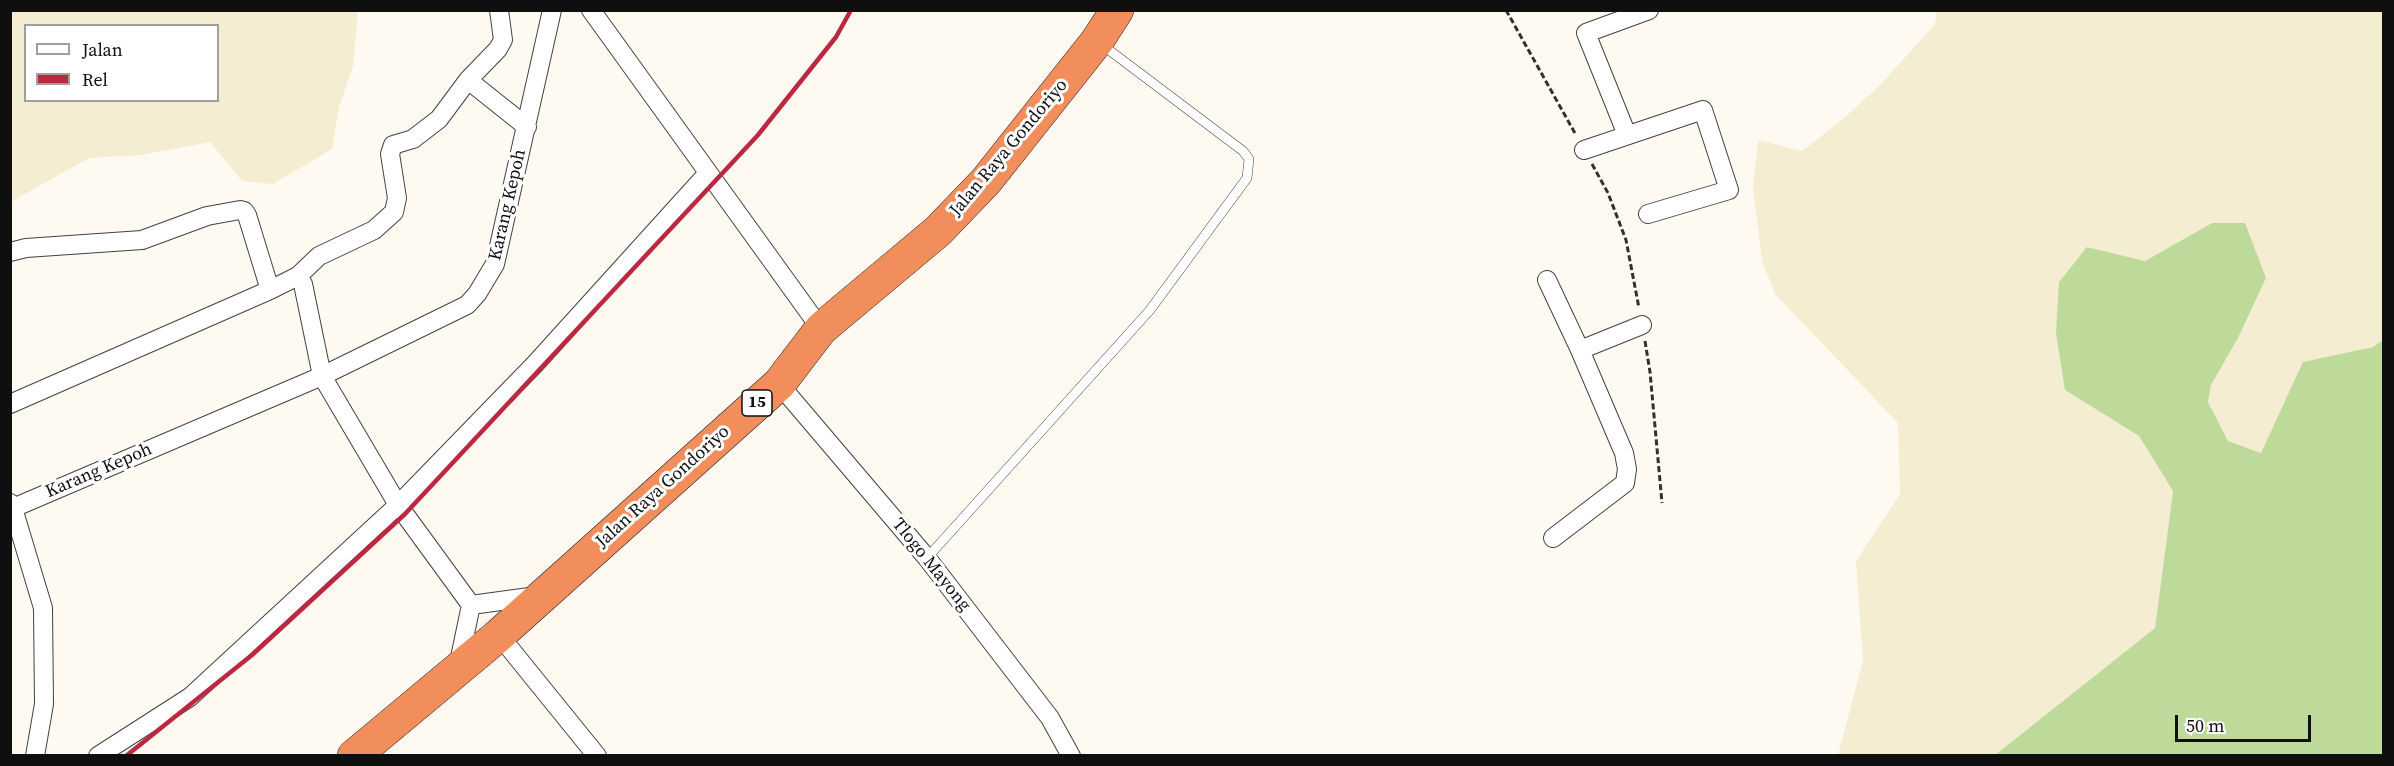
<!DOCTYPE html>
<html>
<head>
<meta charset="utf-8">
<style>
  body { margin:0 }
  #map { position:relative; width:2394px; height:766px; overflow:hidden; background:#fffaf1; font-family:"Source Serif 4",serif }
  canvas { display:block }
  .frame { position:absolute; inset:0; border:12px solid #0f0f0f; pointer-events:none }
  .legend { position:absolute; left:24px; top:24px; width:195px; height:78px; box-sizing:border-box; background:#fff; border:2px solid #9f9f9f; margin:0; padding:8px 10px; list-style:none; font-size:18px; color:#0f0f0f }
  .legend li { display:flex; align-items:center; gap:12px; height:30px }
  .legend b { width:30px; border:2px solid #9f9f9f }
  .scale { position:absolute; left:2175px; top:715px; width:136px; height:27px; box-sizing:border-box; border:3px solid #0f0f0f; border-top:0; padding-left:8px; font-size:18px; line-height:21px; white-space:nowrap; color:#0f0f0f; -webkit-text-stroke:4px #fff; paint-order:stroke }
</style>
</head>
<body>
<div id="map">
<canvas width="2394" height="766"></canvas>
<div class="frame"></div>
<ul class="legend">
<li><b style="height:8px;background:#fff"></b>Jalan</li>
<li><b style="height:8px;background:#bd2841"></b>Rel</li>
</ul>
<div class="scale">50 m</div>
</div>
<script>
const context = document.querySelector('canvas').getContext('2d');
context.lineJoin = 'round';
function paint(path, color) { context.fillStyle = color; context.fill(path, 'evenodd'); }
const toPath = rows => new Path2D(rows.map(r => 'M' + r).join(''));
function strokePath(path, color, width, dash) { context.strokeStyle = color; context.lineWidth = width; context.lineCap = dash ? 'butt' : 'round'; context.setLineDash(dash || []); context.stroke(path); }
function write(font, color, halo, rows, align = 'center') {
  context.font = font + ' "Source Serif 4",serif'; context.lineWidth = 6; context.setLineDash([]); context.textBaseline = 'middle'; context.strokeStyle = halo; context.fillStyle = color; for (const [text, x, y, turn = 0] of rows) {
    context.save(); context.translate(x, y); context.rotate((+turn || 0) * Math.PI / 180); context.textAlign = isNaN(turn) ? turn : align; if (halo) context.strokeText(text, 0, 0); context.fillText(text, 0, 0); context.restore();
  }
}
const farmland = toPath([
  [11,10,358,11,353,66,339,107,332,149,273,184,242,181,210,142,142,155,89,158,11,202],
  [26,26,218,26,218,100,26,100],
  [1937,11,2383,11,2383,340,2373,347,2303,363,2261,454,2228,441,2208,402,2211,385,2238,338,2266,278,2212,223,2145,261,2087,247,2065,390,2139,436,2173,491,2155,628,1995,755,1838,755,1863,660,1856,561,1900,494,1898,423,1775,294,1762,261,1753,188,1758,140,1802,151,1843,119,1882,83,1935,24]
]);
const forest = toPath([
  [2212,223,2245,223,2266,278,2238,338,2211,385,2208,402,2228,441,2261,453,2303,362,2373,347,2383,340,2383,755,1995,755,2155,628,2173,491,2139,436,2065,390,2056,333,2059,282,2087,247,2145,261]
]);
const path = toPath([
  [1506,10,1576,135],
  [1592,164,1608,193,1626,240,1639,308],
  [1645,341,1650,372,1662,503]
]);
const lane = toPath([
  [927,558,1150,310,1247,178,1249,159,1243,151,1101,44]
]);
const street = toPath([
  [591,10,821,329],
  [468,80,498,49,503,40,499,10],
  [1627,135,1586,33,1649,10],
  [1584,150,1703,110,1729,190,1648,214],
  [10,252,26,248,142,240,207,216,240,210,244,211,247,215,270,290],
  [298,276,319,256,374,230,394,212,397,198,390,154,393,145,413,139,439,119,468,80,527,127],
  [1547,280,1580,350,1642,325],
  [779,384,927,558,1050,718,1071,756],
  [10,404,270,290,298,276,303,284,322,376,398,505,471,605],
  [10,503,13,508,322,376,467,305,477,294,495,264,552,10],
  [13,508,43,608,44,704,35,756],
  [1553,538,1625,483,1627,469,1624,453,1580,350],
  [471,605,537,596],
  [499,635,597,756],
  [458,667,471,605],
  [98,756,190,697,398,505,535,364,708,173]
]);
const highway = toPath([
  [354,756,499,635,779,384,821,329,938,231,986,181,1097,41,1117,10]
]);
const rail = toPath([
  [126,756,252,655,405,514,758,135,836,37,851,10]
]);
const shields = [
  [757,403,30]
];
const shieldNames = [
  ["15",757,403]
];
const streetNames = [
  ["Jalan Raya Gondoriyo",1009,148,-50],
  ["Karang Kepoh",508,205,-77],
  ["Karang Kepoh",99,471,-23],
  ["Jalan Raya Gondoriyo",663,487,-42],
  ["Tlogo Mayong",931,565,51]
];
paint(farmland, '#f5edd1');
paint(forest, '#beda9a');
strokePath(lane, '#424242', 10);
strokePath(street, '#424242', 20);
strokePath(highway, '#202020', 34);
strokePath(path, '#313131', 3, [6, 3]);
strokePath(lane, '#fff', 9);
strokePath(street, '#fff', 18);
strokePath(highway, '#f28e5c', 33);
strokePath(rail, '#bd2841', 4.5);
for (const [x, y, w] of shields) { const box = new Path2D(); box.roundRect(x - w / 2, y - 13, w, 26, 4.5); context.fillStyle = '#fff'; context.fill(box); strokePath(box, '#0f0f0f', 1.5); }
write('bold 16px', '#0f0f0f', null, shieldNames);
write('18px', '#0f0f0f', '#fff', streetNames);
</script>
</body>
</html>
